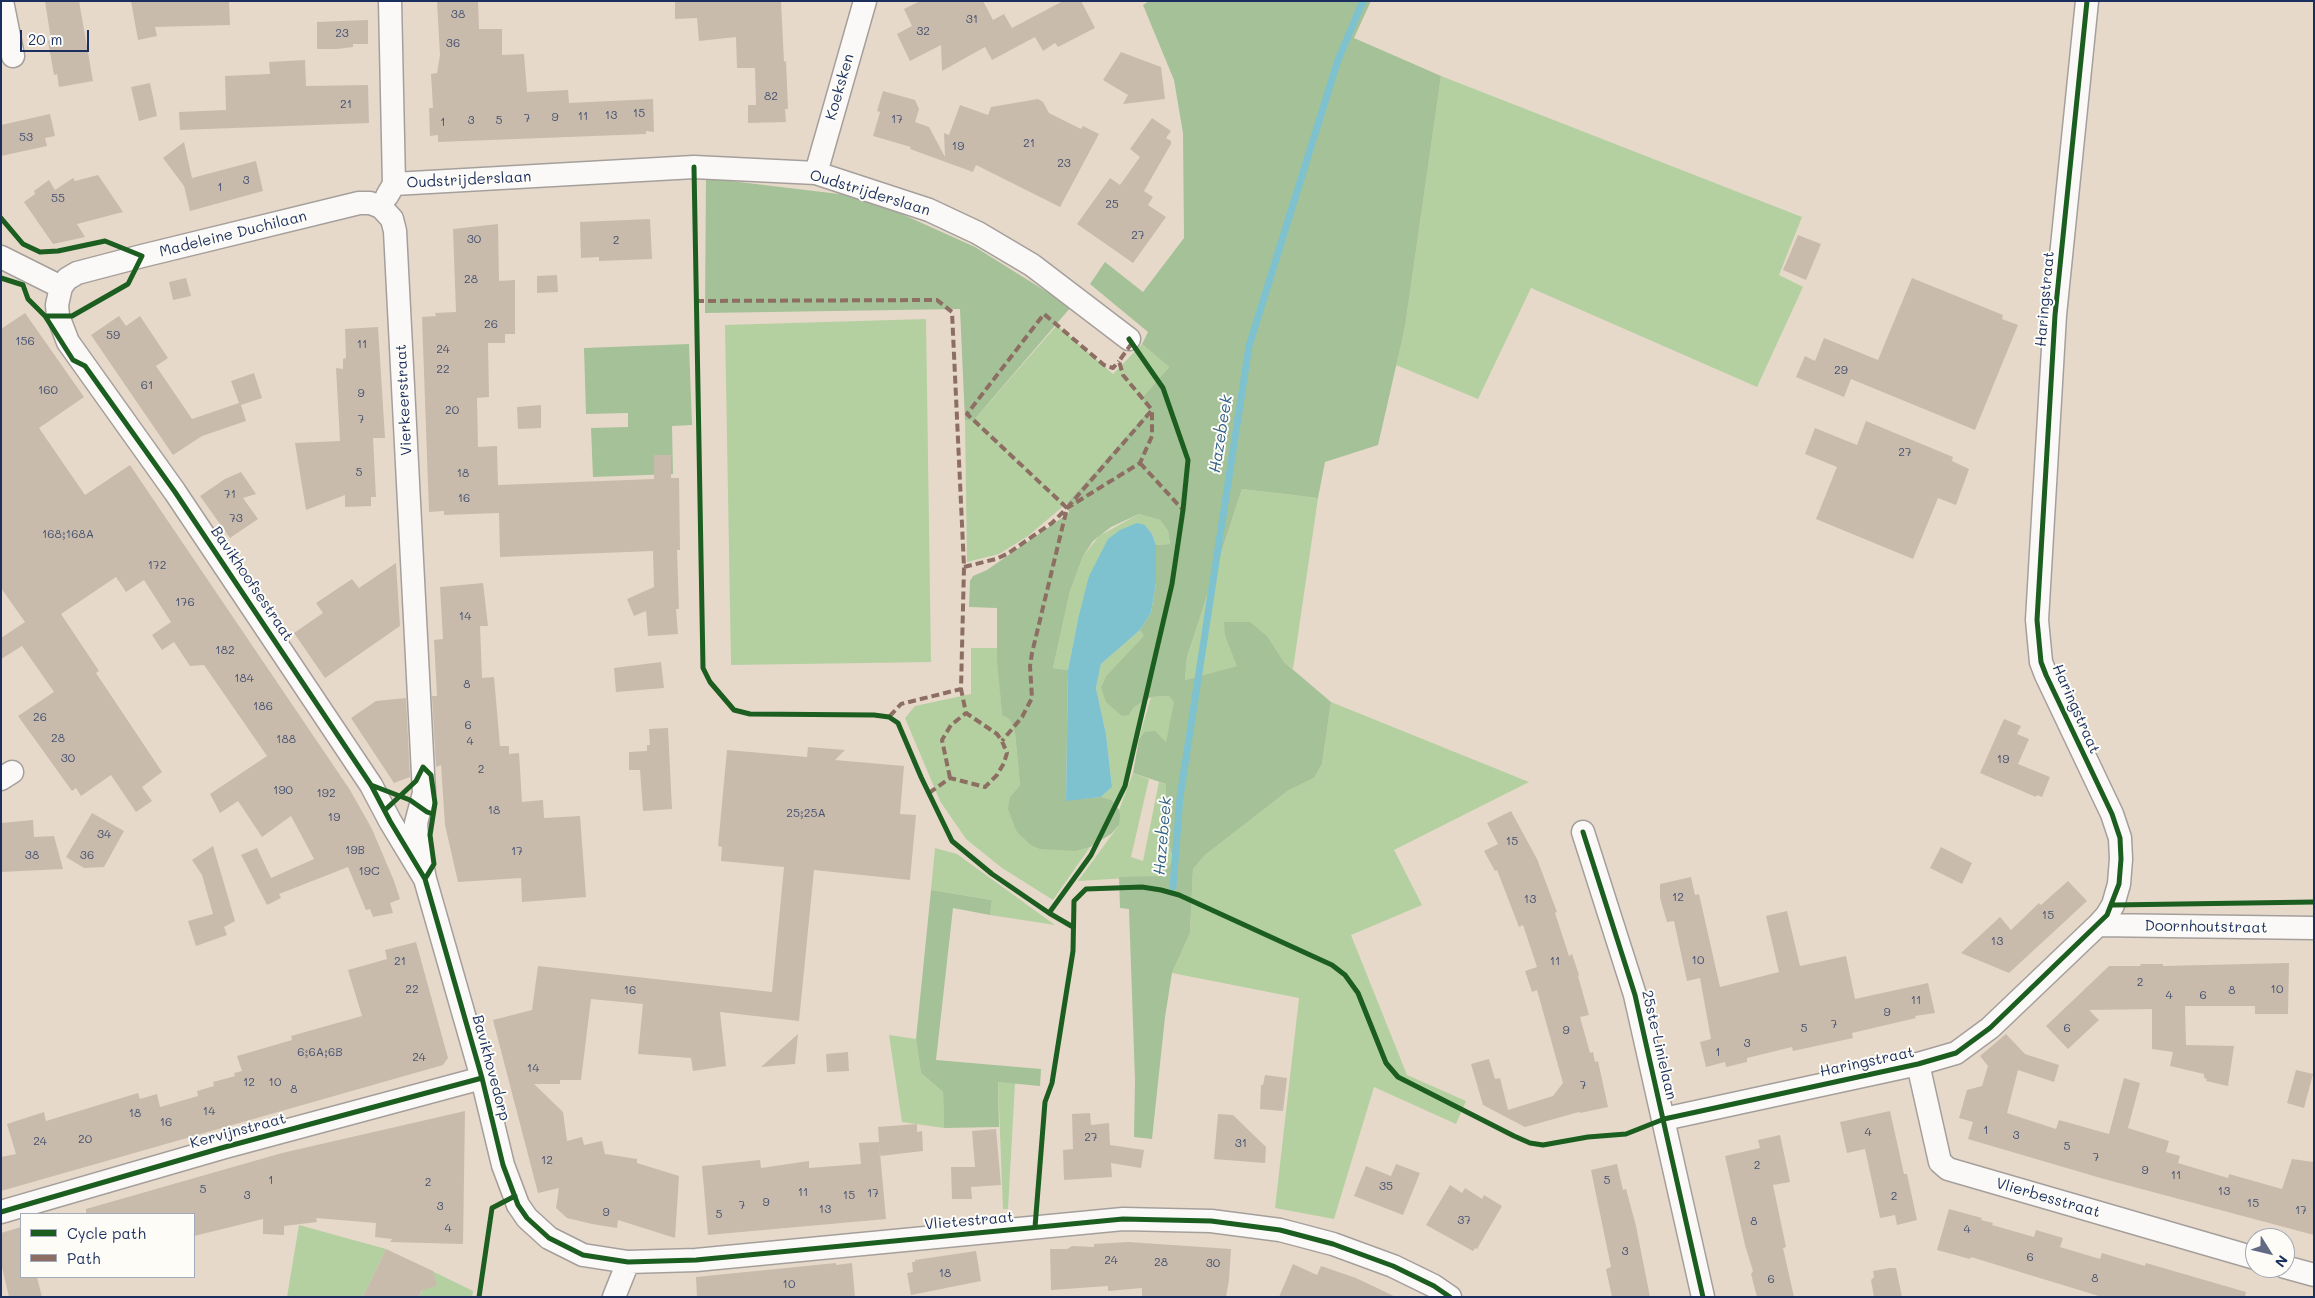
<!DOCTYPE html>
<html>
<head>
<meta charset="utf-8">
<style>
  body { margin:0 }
  #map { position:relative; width:2315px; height:1298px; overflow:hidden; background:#e6d9ca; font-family:Mali,sans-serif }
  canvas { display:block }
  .frame { position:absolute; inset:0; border:2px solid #1b2f5e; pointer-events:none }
  .legend { position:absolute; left:20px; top:1213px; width:175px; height:65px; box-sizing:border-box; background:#fdfcf7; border:1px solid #a3aaba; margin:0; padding:6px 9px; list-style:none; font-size:15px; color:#1b2f5e }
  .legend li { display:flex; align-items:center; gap:10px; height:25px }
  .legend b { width:25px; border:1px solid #a3aaba }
  .north { position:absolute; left:2245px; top:1228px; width:50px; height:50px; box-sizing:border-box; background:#fdfcf7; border:1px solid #a3aaba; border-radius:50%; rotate:126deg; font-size:14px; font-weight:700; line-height:20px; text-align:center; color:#1b2f5e }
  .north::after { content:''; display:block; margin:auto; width:18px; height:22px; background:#626a84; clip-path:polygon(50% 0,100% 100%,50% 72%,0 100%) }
  .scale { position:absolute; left:20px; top:30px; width:69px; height:22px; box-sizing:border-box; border:2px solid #1b2f5e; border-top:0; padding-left:6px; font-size:15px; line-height:18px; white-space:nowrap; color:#1b2f5e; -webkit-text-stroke:4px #fdfcf7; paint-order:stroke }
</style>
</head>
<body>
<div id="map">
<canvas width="2315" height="1298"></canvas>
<div class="frame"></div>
<ul class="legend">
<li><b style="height:6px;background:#1b5e20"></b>Cycle path</li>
<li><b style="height:6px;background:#8d6e63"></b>Path</li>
</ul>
<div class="north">N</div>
<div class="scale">20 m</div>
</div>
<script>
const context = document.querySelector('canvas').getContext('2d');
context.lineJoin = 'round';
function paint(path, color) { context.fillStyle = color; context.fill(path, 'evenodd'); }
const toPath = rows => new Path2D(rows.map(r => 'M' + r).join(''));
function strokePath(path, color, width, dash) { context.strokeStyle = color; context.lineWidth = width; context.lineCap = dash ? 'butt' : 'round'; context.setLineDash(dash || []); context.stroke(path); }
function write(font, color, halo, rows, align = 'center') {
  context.font = font + ' Mali,sans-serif'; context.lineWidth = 4; context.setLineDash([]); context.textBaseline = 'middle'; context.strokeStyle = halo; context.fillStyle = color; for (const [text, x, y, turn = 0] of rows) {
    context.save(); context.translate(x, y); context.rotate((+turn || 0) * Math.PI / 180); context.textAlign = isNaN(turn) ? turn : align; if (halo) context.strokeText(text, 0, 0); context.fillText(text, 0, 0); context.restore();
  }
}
const green = toPath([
  [1441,76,1802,217,1779,275,1803,287,1757,387,1531,288,1478,399,1396,365,1405,327],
  [926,319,931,662,731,665,725,325],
  [1057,325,1113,374,1142,344,1169,367,1141,399,1151,408,1067,503,1028,536,999,554,967,562,965,420,973,421],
  [1242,489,1318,498,1293,669,1284,662,1268,637,1225,636,1238,666,1185,680,1187,657],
  [1139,514,1160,520,1168,531,1170,544,1156,545,1152,534,1145,525,1078,619,1068,670,1053,668,1070,591,1083,556,1099,536],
  [1140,630,1145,636,1106,676,1101,687,1129,715,1134,707,1144,701,1125,785,1116,805,1112,800,1101,797,1112,787,1106,734,1096,688,1101,664],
  [971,648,997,648,1002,715,1010,720,1015,733,1020,785,1010,797,1076,851,1090,847,1053,900,1002,868,966,839,940,801,905,718,915,706,971,694],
  [1169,696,1175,702,1166,743,1144,732,1139,738,1151,697],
  [1331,702,1529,782,1394,850,1422,905,1351,935,1407,1075,1466,1101,1456,1124,1374,1087,1334,1219,1275,1208,1299,998,1172,973,1190,933,1193,869,1205,855,1289,790,1314,778,1322,764],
  [1133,773,1149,779,1131,857,1143,861,1159,782,1166,784,1166,827,1173,861,1161,876,1078,881,1119,825,1119,810],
  [935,848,957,854,1055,925,990,915,992,900,931,890],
  [889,1035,916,1039,921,1073,943,1092,944,1128,902,1122],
  [998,1082,1015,1083,1008,1209,1003,1209],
  [299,1225,386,1249,363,1297,287,1297],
  [432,1271,473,1291,472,1297,419,1297]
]);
const forest = toPath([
  [1149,1,1371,1,1354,38,1441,76,1405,327,1378,445,1325,462,1318,498,1242,489,1187,657,1185,680,1237,666,1225,636,1224,622,1250,622,1268,637,1284,662,1331,702,1322,764,1314,778,1289,790,1205,855,1193,869,1190,933,1172,973,1165,1017,1152,1139,1134,1137,1135,1080,1129,909,1120,908,1119,877,1161,876,1173,861,1166,827,1166,784,1133,773,1139,739,1144,732,1155,731,1166,742,1174,702,1169,696,1151,697,1134,707,1129,715,1122,716,1106,702,1101,687,1106,676,1144,636,1140,630,1151,613,1156,583,1156,545,1170,544,1168,531,1160,520,1139,514,1111,527,1093,541,1083,556,1070,591,1053,668,1068,670,1066,800,1101,797,1112,800,1119,810,1120,816,1119,825,1111,834,1090,847,1076,851,1040,849,1031,845,1017,832,1008,809,1010,797,1020,785,1015,733,1010,720,1002,715,997,659,997,608,969,607,970,581,973,576,987,570,1069,513,1067,503,1151,408,1141,399,1169,367,1142,344,1148,332,1090,284,1105,262,1143,292,1184,238,1183,133,1174,80,1143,5],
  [706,178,864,197,975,247,1071,307,973,421,965,420,960,309,705,313],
  [689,344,692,425,672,426,673,474,593,477,591,428,628,427,628,413,586,414,584,348],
  [931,890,992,900,990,915,953,908,936,1060,1041,1069,1040,1086,998,1082,999,1127,944,1128,943,1092,921,1073,916,1039]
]);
const water = toPath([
  [1137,523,1145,525,1152,534,1156,545,1156,583,1151,613,1140,630,1101,664,1096,688,1106,734,1112,787,1101,797,1066,801,1068,670,1078,619,1089,576,1108,539,1120,530]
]);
const stream = toPath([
  [1173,887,1180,797,1249,346,1338,60,1363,1]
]);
const building = toPath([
  [45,1,79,1,93,81,59,87,57,74,54,75,48,41,51,40],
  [131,1,229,1,230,25,155,27,157,36,138,40],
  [437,1,478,1,479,29,502,29,502,55,524,54,527,92,568,90,569,103,653,99,654,132,646,131,646,134,438,142,438,135,430,136,429,108,433,108,431,74,437,73,440,55],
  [675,1,781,1,784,62,786,61,788,109,785,109,786,122,748,123,748,105,756,105,755,68,737,68,736,37,699,41,697,18,675,19],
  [920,1,983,1,993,20,1004,14,1012,28,1063,1,1081,1,1095,28,1058,47,1055,43,1043,51,1035,37,992,60,985,47,942,71,941,45,910,61,897,34,912,26,904,9],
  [368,20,368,44,353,44,353,47,337,49,317,49,317,22],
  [1121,52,1161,67,1165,99,1123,104,1128,95,1103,80],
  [305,60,306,86,368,85,369,123,180,130,179,112,226,110,225,76,270,74,269,62],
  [150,83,157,116,139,121,131,87],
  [883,91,915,100,919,109,915,122,929,127,945,157,944,133,949,135,960,105,988,115,991,107,1038,99,1043,102,1049,113,1081,129,1083,126,1099,134,1060,207,976,165,973,172,910,149,911,147,873,136,880,112,877,111],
  [50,114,55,136,45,138,47,146,1,156,1,125],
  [1152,118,1171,131,1166,138,1171,141,1171,144,1144,191,1153,197,1148,205,1166,217,1133,263,1077,224,1110,178,1120,185,1140,157,1130,149],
  [184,142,192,178,256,161,263,191,190,211,184,186,163,158],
  [98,175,123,212,77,224,85,237,53,244,24,202,35,194,34,191,49,180,55,190,73,178,75,181],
  [650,219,652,259,599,261,599,257,581,258,580,222],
  [498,224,499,281,515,280,515,334,505,334,505,343,488,343,489,397,477,398,478,447,497,446,498,485,654,479,654,455,671,455,671,478,679,478,680,550,677,550,679,609,676,609,678,634,648,636,646,611,634,616,627,599,654,587,653,551,500,557,499,513,444,515,444,511,429,512,422,317,436,316,435,313,456,312,453,229],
  [1798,235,1821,244,1806,280,1783,270],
  [557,275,558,292,537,293,537,276],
  [186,278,191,296,173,300,169,282],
  [1912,278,2003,315,2002,319,2018,325,1975,430,1851,379,1844,397,1796,377,1805,356,1815,361,1824,338,1878,360],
  [25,313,84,397,39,428,85,495,130,465,350,790,372,829,394,881,400,899,390,903,393,913,373,917,370,909,366,910,348,867,279,894,281,898,267,905,241,855,257,848,271,878,314,859,291,816,262,837,238,801,220,813,210,794,267,756,204,665,190,666,174,642,162,650,152,635,171,622,144,580,126,592,116,577,61,614,99,671,96,673,162,772,142,787,152,801,136,812,111,775,81,796,76,788,72,791,18,716,54,692,22,646,1,659,1,638,25,622,1,588,1,329],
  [119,316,126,326,140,316,168,358,156,366,192,419,239,403,231,381,254,373,262,398,241,405,246,421,202,436,173,455,91,335],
  [378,327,385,438,373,438,376,497,371,497,371,506,345,507,345,495,306,510,295,443,340,441,336,368,343,369,343,359,346,358,345,329],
  [541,405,541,428,518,429,517,407],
  [1866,421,1953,457,1952,461,1969,469,1956,505,1938,498,1913,559,1816,519,1837,467,1805,454,1815,428,1857,445],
  [241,472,256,494,243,498,258,519,230,538,200,496,225,479],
  [396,563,400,626,325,678,294,633,323,613,316,603,352,579,359,588],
  [483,583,488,626,480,626,482,678,494,677,500,746,509,746,509,754,519,753,522,802,543,800,544,818,580,816,586,897,522,902,521,878,458,882,445,825,441,765,436,767,432,696,437,696,434,640,443,639,440,587],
  [661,662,664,688,616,692,614,668],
  [406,698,410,777,394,783,351,718,376,701],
  [2004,719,2021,726,2017,734,2029,739,2018,764,2050,777,2042,797,2037,795,2036,797,1980,773],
  [668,728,672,809,643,811,640,770,629,770,629,752,647,751,647,745,650,745,649,729],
  [808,747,845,750,835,760,904,766,900,814,916,815,910,880,814,870,799,1021,720,1012,726,1066,693,1071,691,1058,638,1054,643,1004,591,999,581,1080,560,1080,560,1084,534,1084,563,1112,567,1141,582,1137,584,1145,602,1141,605,1154,637,1159,637,1163,679,1176,675,1238,618,1220,617,1228,592,1224,567,1218,556,1208,559,1188,538,1193,493,1020,532,1010,538,966,772,992,784,867,721,861,722,847,718,846,727,750,807,757],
  [1511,811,1537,859,1557,912,1555,913,1569,956,1572,954,1579,975,1578,976,1589,1015,1580,1017,1590,1053,1593,1052,1595,1062,1598,1061,1608,1107,1580,1113,1579,1112,1525,1127,1483,1105,1471,1064,1489,1059,1495,1079,1500,1078,1508,1110,1553,1096,1563,1083,1537,990,1532,992,1525,971,1537,967,1523,925,1519,927,1497,870,1495,871,1484,851,1498,844,1487,823],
  [92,813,124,831,104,867,84,868,66,857],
  [33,820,34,837,54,836,63,869,1,872,1,823],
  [213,846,235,921,224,927,227,935,196,946,188,921,213,914,202,875,192,860],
  [1941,847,1972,863,1962,884,1930,868],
  [1691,877,1695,895,1699,894,1720,987,1779,972,1766,916,1787,911,1800,966,1846,956,1855,999,1928,983,1935,1013,1915,1016,1916,1018,1852,1033,1853,1038,1793,1051,1792,1047,1747,1058,1747,1062,1726,1067,1725,1062,1706,1067,1700,1042,1711,1039,1700,978,1687,981,1674,921,1667,922,1660,898,1660,884],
  [2068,881,2087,901,2009,973,1961,953,2000,917,2011,930,2039,903,2041,905],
  [416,942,448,1058,443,1065,1,1191,1,1157,16,1154,7,1124,44,1112,46,1121,138,1093,140,1099,157,1094,160,1107,198,1096,197,1091,214,1086,213,1082,235,1076,234,1073,242,1071,237,1056,292,1040,291,1036,362,1016,348,970,387,959,385,950],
  [2289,963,2288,1014,2255,1014,2255,1006,2185,1006,2186,1045,2234,1046,2228,1086,2206,1081,2207,1079,2204,1078,2204,1074,2170,1066,2173,1052,2152,1049,2152,1009,2089,1010,2099,1020,2068,1049,2046,1026,2109,966,2140,966,2141,964,2163,964,2163,966],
  [798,1034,795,1064,761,1067],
  [2006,1034,2025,1054,2059,1065,2054,1082,2018,1070,2007,1113,2056,1129,2059,1120,2109,1134,2124,1078,2140,1083,2128,1128,2169,1141,2166,1152,2180,1156,2178,1163,2228,1178,2229,1174,2282,1189,2292,1159,2314,1162,2314,1235,2104,1179,1968,1139,1973,1122,1959,1118,1967,1090,1982,1086,1988,1066,1980,1056],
  [848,1052,849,1071,827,1072,826,1054],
  [2296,1070,2313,1074,2304,1108,2287,1103],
  [1265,1075,1287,1078,1283,1111,1260,1109,1261,1085,1263,1085],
  [465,1111,463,1244,390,1242,392,1239,375,1237,376,1223,316,1218,317,1222,284,1226,284,1235,263,1234,263,1219,194,1236,194,1214,86,1214,86,1209,282,1153],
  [1890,1111,1904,1174,1907,1174,1917,1220,1897,1225,1895,1215,1880,1218,1865,1149,1847,1153,1840,1122],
  [1090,1113,1091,1125,1109,1123,1110,1145,1144,1150,1141,1168,1111,1163,1112,1177,1064,1180,1063,1150,1073,1149,1072,1114],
  [1218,1114,1233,1115,1266,1147,1265,1163,1214,1159],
  [917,1124,917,1132,922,1131,923,1151,880,1156,878,1127],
  [996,1129,1001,1185,971,1187,972,1199,952,1199,951,1167,975,1167,972,1131],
  [1780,1135,1790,1182,1773,1185,1786,1247,1783,1248,1794,1297,1757,1297,1751,1274,1753,1271,1745,1245,1725,1156,1760,1148,1758,1140],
  [879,1142,886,1219,708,1235,702,1166,760,1160,761,1168,809,1161,809,1168,861,1164,859,1143],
  [1396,1164,1420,1173,1403,1215,1354,1196,1366,1166,1391,1176],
  [1617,1164,1623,1190,1626,1189,1636,1226,1650,1297,1612,1297,1606,1269,1611,1267,1591,1170],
  [1450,1185,1462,1193,1465,1188,1482,1199,1484,1195,1502,1206,1477,1249,1475,1248,1473,1251,1426,1225],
  [1949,1209,1982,1218,1981,1220,1993,1223,1992,1225,2034,1237,2036,1230,2063,1238,2060,1247,2100,1259,2102,1253,2145,1266,2146,1263,2246,1292,2245,1297,2102,1297,1971,1257,1970,1259,1937,1250],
  [21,1227,21,1277,37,1277,42,1297,9,1297,1,1263,1,1233],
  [1128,1242,1231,1249,1229,1280,1226,1297,1142,1297,1142,1288,1108,1291,1108,1286,1051,1290,1050,1249,1067,1249,1072,1246,1094,1247,1094,1244],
  [386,1249,433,1271,437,1286,422,1290,419,1297,363,1297],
  [976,1251,981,1281,911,1295,907,1273,913,1272,912,1262,915,1262,915,1260],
  [836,1263,836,1265,852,1263,855,1297,697,1297,696,1277],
  [1293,1264,1317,1275,1321,1266,1356,1278,1396,1297,1279,1297],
  [1890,1268,1896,1268,1902,1297,1874,1297,1871,1280,1874,1277,1873,1271]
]);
const minor = toPath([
  [2,1,13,56],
  [816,173,865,1],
  [394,184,694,167,816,173,929,210,978,233,1032,265,1129,339],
  [387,196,394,184,390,1],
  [1,257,61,287],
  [1,779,12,772],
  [1583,832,1635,995,1703,1297],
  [425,879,390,821,371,785,175,492,68,342,58,316,57,305,61,287,67,279,77,273,142,256,359,203,370,203,381,207,392,219,395,231,424,793,416,823,417,839,425,879,482,1078,503,1165,518,1205,527,1218,549,1238,583,1255,628,1262,696,1260,1123,1219,1211,1221,1280,1230,1333,1244,1393,1266,1434,1286,1450,1297],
  [2098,925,2314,928],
  [1918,1064,1940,1162,1948,1169,2255,1258],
  [1664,1119,1918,1064,1956,1053,1990,1028,2098,925,2107,915,2113,905,2119,884,2121,859,2120,838,2112,814,2046,675,2041,662,2037,620,2055,315,2087,1],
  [1,1212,225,1147,482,1078],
  [2285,1267,2314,1275],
  [614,1297,628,1262]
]);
const quiet = toPath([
  [696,301,937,300,952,312,964,567,961,689,901,704,889,717],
  [1132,343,1119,361,1123,375,1152,410],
  [1140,463,1183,510],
  [1067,508,967,414,1044,314,1104,365,1113,368,1119,361],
  [964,567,996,559,1007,554,1052,523,1067,508,1140,463,1152,436,1152,410,1067,508,1032,653,1030,666,1032,698,1022,717,1002,741],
  [950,778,942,740,951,725,966,713],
  [929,793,950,778,985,787,997,775,1004,763,1007,753,1002,741,997,734,966,713,961,689]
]);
const cycleway = toPath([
  [694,167,703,668,710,682,734,710,750,714,874,715,889,717,898,723,921,777,952,841,992,874,1049,913,1073,927],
  [1,218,23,244,40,252,58,251,105,241,142,256,128,284,72,316,45,316,28,299,23,285,1,278],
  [45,316,73,360,85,366,175,492,371,785,390,821,425,879,482,1078,503,1165,518,1205,527,1218,549,1238,583,1255,628,1262,696,1260,1123,1219,1211,1221,1280,1230,1333,1244,1393,1266,1434,1286,1450,1297],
  [371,785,410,800,427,812,433,814],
  [385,810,416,781,423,767,431,775,435,803,430,835,434,864,425,879],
  [1583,832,1635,995,1703,1297],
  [2113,905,2314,902],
  [1049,913,1091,855,1125,786,1172,584,1183,510,1188,460,1163,388,1129,339],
  [1,1212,225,1147,482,1078],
  [1035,1227,1045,1102,1052,1083,1073,951,1074,901,1086,889,1142,887,1161,890,1179,895,1332,965,1345,975,1358,993,1386,1063,1398,1077,1514,1136,1530,1143,1543,1145,1588,1137,1626,1134,1664,1119,1918,1064,1956,1053,1990,1028,2107,915,2119,884,2121,859,2120,838,2112,814,2046,675,2041,662,2037,620,2055,315,2087,1],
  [479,1297,492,1208,515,1196]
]);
const numberNames = [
  ["38",458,14],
  ["31",972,19],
  ["32",923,31],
  ["23",342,33],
  ["36",453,43],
  ["82",771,96],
  ["21",346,104],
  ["15",639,113],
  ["13",611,115],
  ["11",583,116],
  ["9",555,117],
  ["7",527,118],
  ["17",897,119],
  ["3",471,120],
  ["5",499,120],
  ["1",443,122],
  ["53",26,137],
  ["21",1029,143],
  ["19",958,146],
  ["23",1064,163],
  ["3",246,180],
  ["1",220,187],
  ["55",58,198],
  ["25",1112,204],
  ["27",1138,235],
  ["30",474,239],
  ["2",616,240],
  ["28",471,279],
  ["26",491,324],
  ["59",113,335],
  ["156",25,341],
  ["11",362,344],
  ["24",443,349],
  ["22",443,369],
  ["29",1841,370],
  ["61",147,385],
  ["160",48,390],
  ["9",361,393],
  ["20",452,410],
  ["7",361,419],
  ["27",1905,452],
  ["5",359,472],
  ["18",463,473],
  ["71",230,494],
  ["16",464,498],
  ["73",236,518],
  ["168;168A",68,534],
  ["172",157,565],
  ["176",185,602],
  ["14",465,616],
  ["182",225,650],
  ["184",244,678],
  ["8",467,684],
  ["186",263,706],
  ["26",40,717],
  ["6",468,725],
  ["28",58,738],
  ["188",286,739],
  ["4",470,741],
  ["30",68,758],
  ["19",2003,759],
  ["2",481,769],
  ["190",283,790],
  ["192",326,793],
  ["18",494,810],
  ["25;25A",806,813],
  ["19",334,817],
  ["34",104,834],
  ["15",1512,841],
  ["19B",355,850],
  ["17",517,851],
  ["38",32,855],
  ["36",87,855],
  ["19C",369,871],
  ["12",1678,897],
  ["13",1530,899],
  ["15",2048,915],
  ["13",1997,941],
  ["10",1698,960],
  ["21",400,961],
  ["11",1555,961],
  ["2",2140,982],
  ["22",412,989],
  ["10",2277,989],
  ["16",630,990],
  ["8",2232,990],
  ["4",2169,995],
  ["6",2203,995],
  ["11",1916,1000],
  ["9",1887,1012],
  ["7",1834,1024],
  ["5",1804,1028],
  ["6",2067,1028],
  ["9",1566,1030],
  ["3",1747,1043],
  ["6;6A;6B",320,1052],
  ["1",1718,1052],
  ["24",419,1057],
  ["14",533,1068],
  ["12",249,1082],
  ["10",275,1082],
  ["7",1583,1085],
  ["8",294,1089],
  ["14",209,1111],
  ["18",135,1113],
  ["16",166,1122],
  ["1",1986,1130],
  ["4",1868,1132],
  ["3",2016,1135],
  ["27",1091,1137],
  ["20",85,1139],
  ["24",40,1141],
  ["31",1241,1143],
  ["5",2067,1146],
  ["7",2096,1157],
  ["12",547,1160],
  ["2",1757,1165],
  ["9",2145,1170],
  ["11",2176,1175],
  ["1",271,1180],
  ["5",1607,1180],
  ["2",428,1182],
  ["35",1386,1186],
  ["5",203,1189],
  ["13",2224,1191],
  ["11",803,1192],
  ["17",873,1193],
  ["3",247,1195],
  ["15",849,1195],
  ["2",1894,1196],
  ["9",766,1202],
  ["15",2253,1203],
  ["7",742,1205],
  ["3",440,1206],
  ["13",825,1209],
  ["17",2301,1210],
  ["9",606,1212],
  ["5",719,1214],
  ["37",1464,1220],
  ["8",1754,1221],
  ["4",448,1228],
  ["4",1967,1229],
  ["3",1625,1251],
  ["6",2030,1257],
  ["24",1111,1260],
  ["28",1161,1262],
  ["30",1213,1263],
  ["18",945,1273],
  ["8",2095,1278],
  ["6",1771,1279],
  ["10",789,1284]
];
const streetNames = [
  ["Koeksken",840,87,-74],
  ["Oudstrijderslaan",469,180,-3],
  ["Oudstrijderslaan",870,193,17],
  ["Madeleine Duchilaan",233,234,-14],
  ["Haringstraat",2045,299,-85],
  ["Vierkeerstraat",404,400,-93],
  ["Bavikhoofsestraat",252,584,56],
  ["Haringstraat",2076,709,66],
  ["Doornhoutstraat",2206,927,1],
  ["25ste-Linielaan",1659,1045,77],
  ["Haringstraat",1867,1062,-12],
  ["Bavikhovedorp",491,1068,75],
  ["Kervijnstraat",238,1131,-15],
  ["Vlierbesstraat",2048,1198,16],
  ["Vlietestraat",969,1221,-5]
];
const waterNames = [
  ["Hazebeek",1221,434,-81],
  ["Hazebeek",1163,836,-85]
];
paint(green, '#b4d0a1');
paint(forest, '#a5c197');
paint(water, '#7ec2cf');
strokePath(stream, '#7ec2cf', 7);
paint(building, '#c9bbac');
strokePath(minor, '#a59f9c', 25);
strokePath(minor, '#fbf9f7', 22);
strokePath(quiet, '#8d6e63', 4, [8, 4]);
strokePath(cycleway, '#1b5e20', 5);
write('12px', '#465272', null, numberNames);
write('15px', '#1b2f5e', '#fdfcf7', streetNames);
write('italic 16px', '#2e5f86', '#fdfcf7', waterNames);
</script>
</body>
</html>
